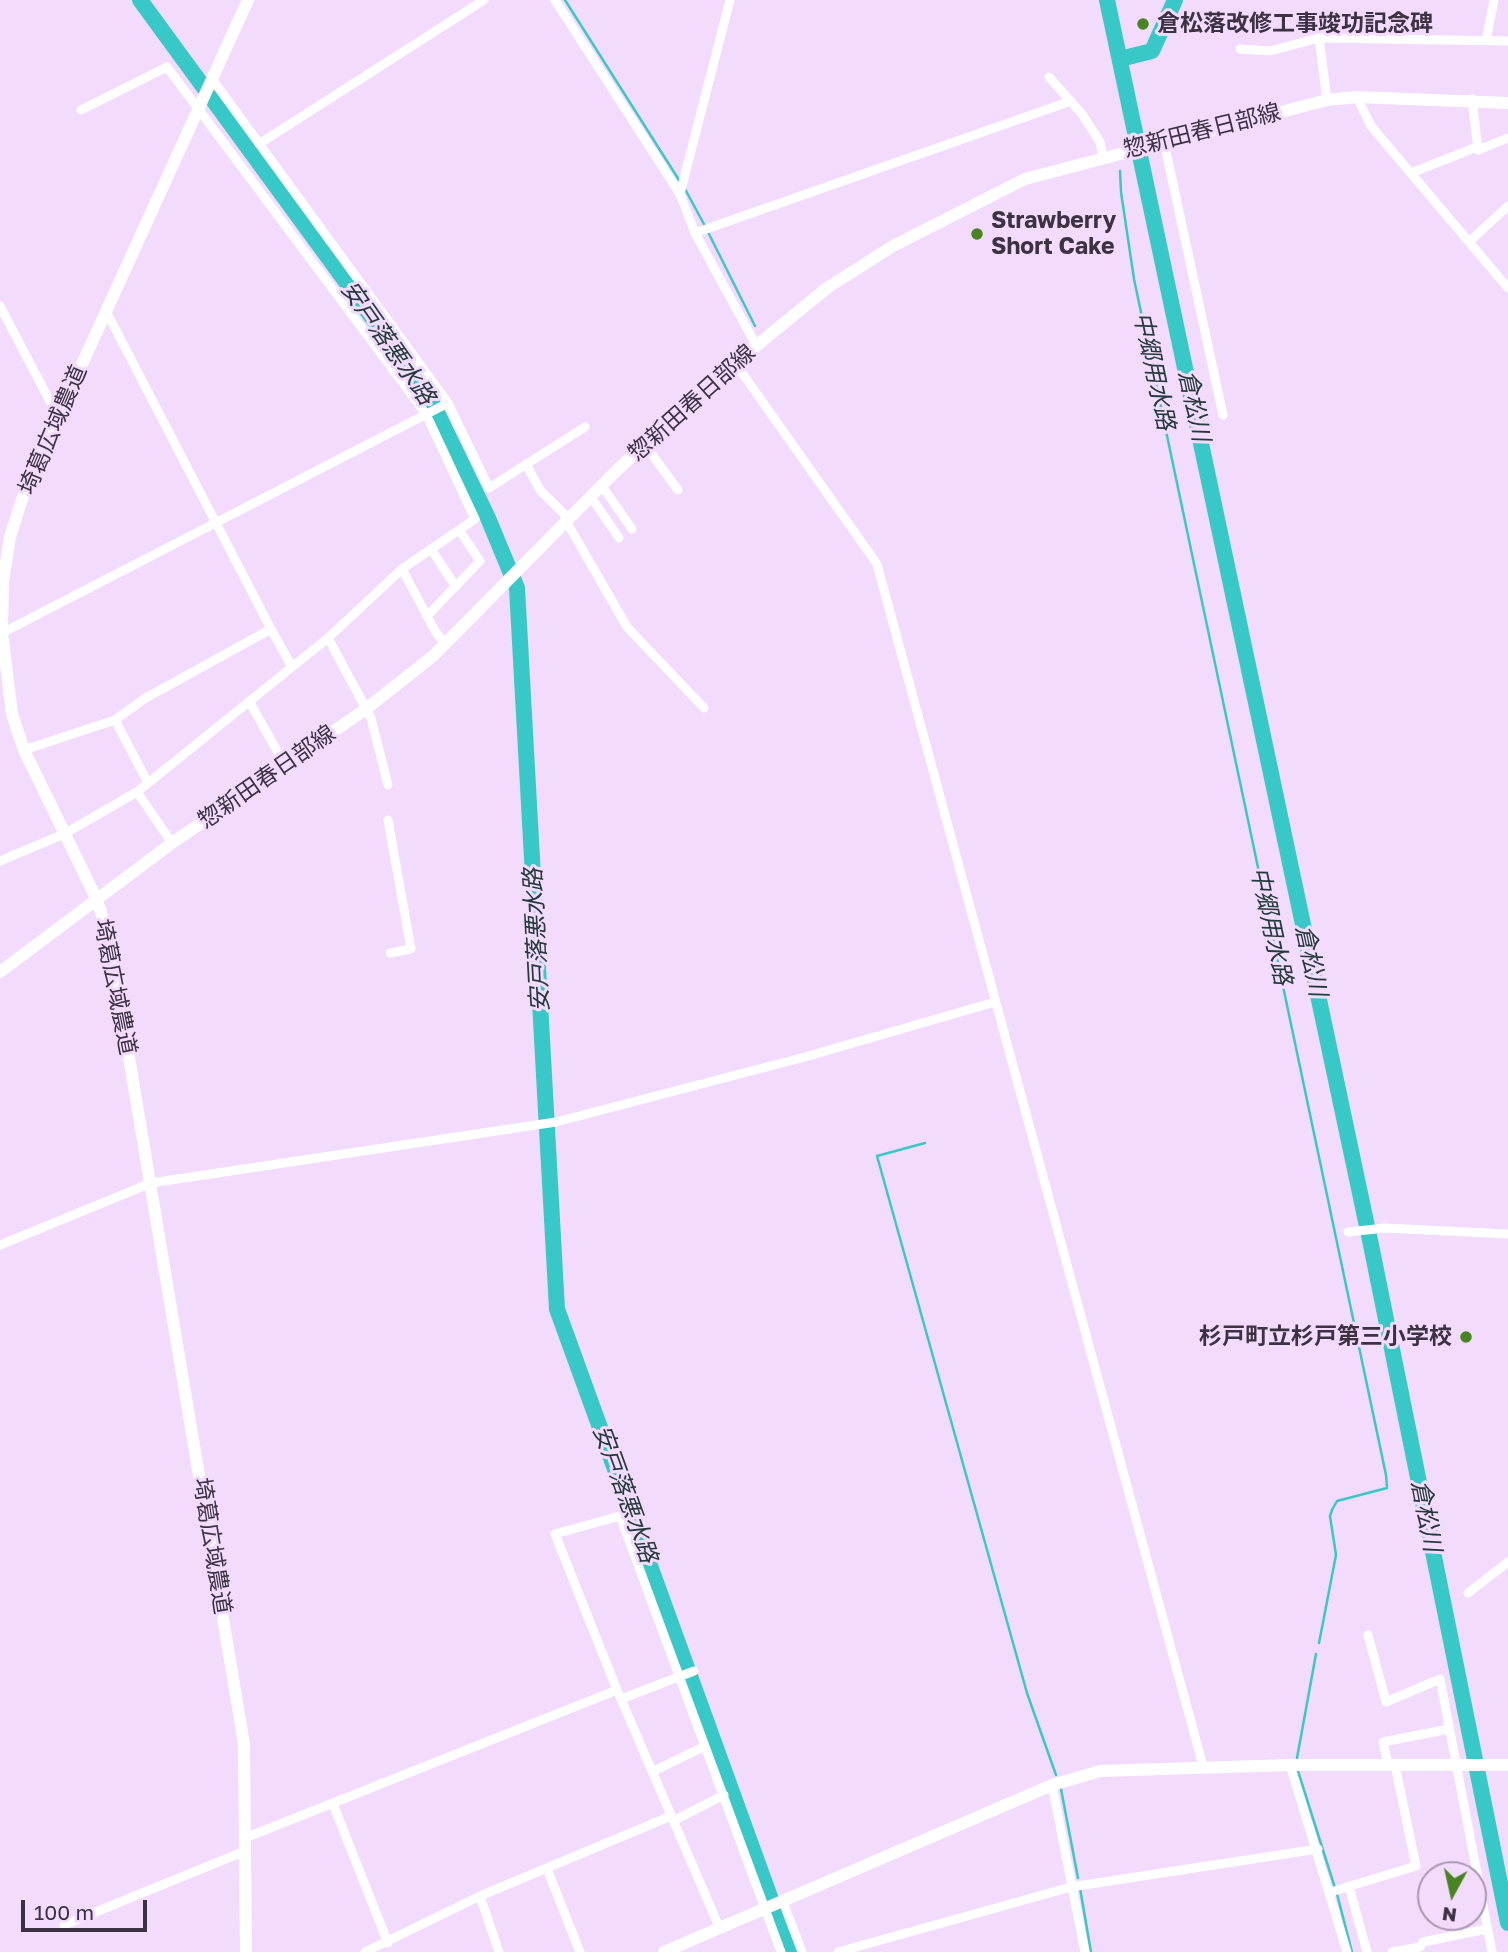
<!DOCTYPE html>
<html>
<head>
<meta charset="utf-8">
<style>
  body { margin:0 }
  #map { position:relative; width:1508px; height:1952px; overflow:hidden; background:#f2dbfc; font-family:"Golos Text",sans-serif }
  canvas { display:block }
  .north { position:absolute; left:1417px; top:1861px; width:70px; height:70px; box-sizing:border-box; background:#f2dbfc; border:2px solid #aa97b2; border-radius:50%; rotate:188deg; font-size:19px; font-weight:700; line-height:28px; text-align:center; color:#3d3242 }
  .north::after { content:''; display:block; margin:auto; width:24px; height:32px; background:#4a8421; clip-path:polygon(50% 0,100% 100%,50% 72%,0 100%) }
  .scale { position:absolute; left:21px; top:1900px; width:126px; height:32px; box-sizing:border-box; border:4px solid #3d3242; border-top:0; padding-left:9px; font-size:21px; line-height:24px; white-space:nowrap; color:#3d3242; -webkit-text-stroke:5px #f2dbfc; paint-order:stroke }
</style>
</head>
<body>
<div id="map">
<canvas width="1508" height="1952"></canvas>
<div class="north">N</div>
<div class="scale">100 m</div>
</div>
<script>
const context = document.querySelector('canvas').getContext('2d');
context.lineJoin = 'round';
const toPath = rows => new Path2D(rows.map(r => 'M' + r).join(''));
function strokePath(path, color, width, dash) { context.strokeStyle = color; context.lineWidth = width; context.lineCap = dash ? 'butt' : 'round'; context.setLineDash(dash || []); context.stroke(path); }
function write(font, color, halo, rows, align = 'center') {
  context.font = font + ' "Golos Text","Noto Sans JP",sans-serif'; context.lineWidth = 6; context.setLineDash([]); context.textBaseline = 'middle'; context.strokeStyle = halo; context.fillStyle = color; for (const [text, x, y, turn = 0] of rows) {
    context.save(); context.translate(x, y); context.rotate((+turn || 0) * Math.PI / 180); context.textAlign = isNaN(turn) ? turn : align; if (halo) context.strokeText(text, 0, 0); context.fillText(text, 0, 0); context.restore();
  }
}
const stream = toPath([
  [565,0,679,180],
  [1123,142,1138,140],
  [1120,171,1121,192,1134,279,1386,1475,1387,1488,1337,1501,1332,1510,1330,1516,1336,1555,1319,1643],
  [685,189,705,226],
  [708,232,755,326],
  [925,1143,877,1156,1027,1693,1056,1775],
  [1297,1758,1316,1654],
  [1298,1771,1335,1888],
  [1061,1789,1078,1878],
  [1080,1888,1091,1952],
  [1337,1894,1352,1952]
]);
const river = toPath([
  [140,0,428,394,488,518,517,588,557,1309,790,1952],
  [1107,0,1371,1245,1508,1923],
  [1120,59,1152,51,1175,0]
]);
const street = toPath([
  [555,0,680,194],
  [730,0,680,194,695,233,756,345],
  [1319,38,1327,100],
  [1486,41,1494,0],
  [1240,49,1270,51,1319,38,1508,41],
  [1049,77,1082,114,1100,142,1103,157],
  [212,79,448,403,489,488,585,427],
  [1357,97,1371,126,1508,288],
  [1472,99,1478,150,1508,138],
  [1164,142,1223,415],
  [259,144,484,0],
  [1411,173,1477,147],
  [695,233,1071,101],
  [1470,241,1508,206],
  [0,306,57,415],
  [735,363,877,564,1203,1766],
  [645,445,678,490],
  [526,464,540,490,569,519],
  [602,486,632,529],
  [591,497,619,538],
  [566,521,627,627,704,708],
  [431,549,456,587],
  [402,569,435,631,444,643],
  [427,616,480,561,459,530],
  [271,629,292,667],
  [0,634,448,403],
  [328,638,371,718,388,785],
  [249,701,285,765],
  [115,720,148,783],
  [24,750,115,720,144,699,271,629,106,311],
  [137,792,172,843],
  [388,820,411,949,390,953],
  [0,861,64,834,137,792,328,638,402,569,475,519,426,414,167,67,81,110],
  [1348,1232,1385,1228,1508,1234],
  [0,1245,151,1183,556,1122,805,1057,995,1002],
  [1468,1593,1508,1562],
  [1368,1635,1386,1702,1440,1679,1492,1952],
  [617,1690,555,1534,620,1516,781,1952],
  [621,1699,720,1929],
  [1388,1764,1383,1742,1449,1729],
  [1290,1765,1347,1952],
  [652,1772,705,1746],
  [1052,1785,1085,1952],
  [333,1804,388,1943],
  [673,1821,724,1795],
  [245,1838,617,1690,621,1699,694,1671],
  [547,1869,580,1952],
  [1349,1886,1367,1952],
  [1331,1892,1416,1866,1395,1765],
  [480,1896,499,1952],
  [783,1902,802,1952],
  [64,1925,245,1851],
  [365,1952,480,1896,671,1816],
  [838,1952,1071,1887,1318,1849],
  [1392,1952,1420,1947,1423,1942,1487,1929]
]);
const secondary = toPath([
  [0,972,172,843,366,709,433,656,615,472,712,382,827,288,893,246,1025,179,1327,100,1357,97,1508,103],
  [246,1952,244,1744,109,938,97,900,24,750,12,714,2,633,3,581,10,537,26,487,248,0],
  [664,1952,1052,1785,1100,1771,1290,1765,1508,1765]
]);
const markers = [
  [1143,24,7,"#4a8421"],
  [977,234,7,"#4a8421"],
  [1466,1337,7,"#4a8421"]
];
const poiNames = [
  ["倉松落改修工事竣功記念碑",1157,24],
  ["Strawberry",991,221],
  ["Short Cake",991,247],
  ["杉戸町立杉戸第三小学校",1452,1337,"right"]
];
const streetNames = [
  ["惣新田春日部線",1202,131,-14],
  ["惣新田春日部線",692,403,-42],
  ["埼葛広域農道",53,430,-67],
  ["惣新田春日部線",267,777,-35],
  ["埼葛広域農道",115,987,79],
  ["埼葛広域農道",212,1546,81]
];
const waterNames = [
  ["安戸落悪水路",388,343,55],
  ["中郷用水路",1154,371,78],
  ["倉松川",1194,406,78],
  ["中郷用水路",1271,926,78],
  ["安戸落悪水路",537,940,-93],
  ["倉松川",1311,961,78],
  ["安戸落悪水路",625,1494,70],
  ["倉松川",1426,1516,79]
];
strokePath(stream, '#39c8c8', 2.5);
strokePath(river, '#39c8c8', 16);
strokePath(street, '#fff', 9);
strokePath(secondary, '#fff', 12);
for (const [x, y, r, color] of markers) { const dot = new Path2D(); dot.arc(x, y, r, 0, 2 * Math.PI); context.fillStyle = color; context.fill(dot); strokePath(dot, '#f2dbfc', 2.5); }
write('bold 23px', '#3d3242', '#f2dbfc', poiNames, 'left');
write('23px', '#3d3242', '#f2dbfc', streetNames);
write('italic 24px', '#243b3b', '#f2dbfc', waterNames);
</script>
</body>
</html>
